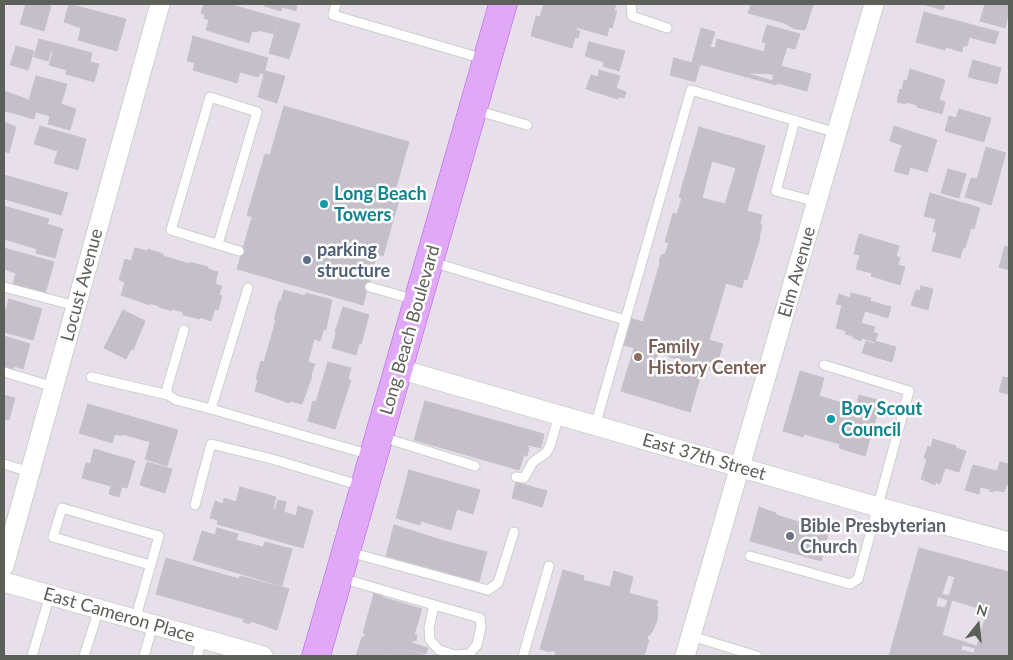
<!DOCTYPE html>
<html>
<head>
<meta charset="utf-8">
<style>
  body { margin:0 }
  #map { position:relative; width:1013px; height:660px; overflow:hidden; background:#e7e0eb; font-family:Lato,sans-serif }
  canvas { display:block }
  .frame { position:absolute; inset:0; border:5px solid #5d6059; pointer-events:none }
  .north { position:absolute; left:953px; top:600px; width:50px; height:50px; -webkit-text-stroke:4px #fff; paint-order:stroke; rotate:16deg; font-size:14px; font-weight:700; line-height:20px; text-align:center; color:#5d6059 }
  .north::after { content:''; display:block; margin:auto; width:18px; height:22px; background:#5d6059; clip-path:polygon(50% 0,100% 100%,50% 72%,0 100%) }
</style>
</head>
<body>
<div id="map">
<canvas width="1013" height="660"></canvas>
<div class="frame"></div>
<div class="north">N</div>
</div>
<script>
const context = document.querySelector('canvas').getContext('2d');
context.lineJoin = 'round';
function paint(path, color) { context.fillStyle = color; context.fill(path, 'evenodd'); }
const toPath = rows => new Path2D(rows.map(r => 'M' + r).join(''));
function strokePath(path, color, width, dash) { context.strokeStyle = color; context.lineWidth = width; context.lineCap = dash ? 'butt' : 'round'; context.setLineDash(dash || []); context.stroke(path); }
function write(font, color, halo, rows, align = 'center') {
  context.font = font + ' Lato,sans-serif'; context.lineWidth = 5; context.setLineDash([]); context.textBaseline = 'middle'; context.strokeStyle = halo; context.fillStyle = color; for (const [text, x, y, turn = 0] of rows) {
    context.save(); context.translate(x, y); context.rotate((+turn || 0) * Math.PI / 180); context.textAlign = isNaN(turn) ? turn : align; if (halo) context.strokeText(text, 0, 0); context.fillText(text, 0, 0); context.restore();
  }
}
const building = toPath([
  [26,4,43,4,51,6,44,31,20,24,26,4],
  [69,4,126,19,117,51,78,40,81,28,64,22,69,4],
  [204,4,229,4,278,18,274,34,258,30,258,32,252,31,249,43,206,30,209,20,204,18,205,15,201,13,204,4],
  [265,4,297,4,296,11,282,7,281,11,264,6,265,4],
  [544,4,616,4,614,11,617,11,612,28,609,27,607,36,540,17,544,4],
  [751,4,808,4,813,5,805,30,795,29,784,23,748,13,751,4],
  [923,4,945,4,943,10,923,4],
  [985,4,1008,4,1009,5,1009,12,1005,28,980,21,985,4],
  [924,12,999,32,995,44,969,37,967,46,963,46,962,52,946,47,945,50,916,42,924,12],
  [536,16,577,27,576,30,580,31,578,38,575,37,572,48,531,36,536,16],
  [279,18,300,24,289,59,269,53,279,18],
  [767,25,800,34,795,49,787,47,781,66,811,74,807,91,777,83,776,85,692,62,701,28,715,32,710,47,715,48,717,39,764,52,766,43,762,42,767,25],
  [749,73,773,74,773,81,749,74,749,73],
  [193,36,268,58,264,74,260,73,258,77,240,72,237,83,193,70,195,63,187,61,193,36],
  [39,39,92,53,90,62,99,64,94,82,66,74,67,70,49,65,53,52,51,51,48,61,34,57,39,39],
  [589,42,625,51,619,71,603,66,604,62,585,56,589,42],
  [16,46,34,51,28,70,10,65,16,46],
  [674,58,700,65,695,82,670,75,674,58],
  [973,60,1001,68,997,84,968,77,973,60],
  [910,69,945,80,939,100,945,102,942,114,917,107,917,105,906,102,906,104,897,102,900,89,902,90,904,80,907,81,910,69],
  [599,70,620,76,616,88,626,92,624,98,619,97,618,99,586,89,591,75,598,77,599,70],
  [265,71,285,76,277,103,258,97,265,71],
  [36,76,67,84,61,104,76,109,70,130,48,124,50,116,36,112,34,119,6,111,4,112,4,91,29,100,36,76],
  [284,106,409,142,395,191,401,193,383,256,377,254,363,305,237,269,252,217,247,215,265,154,270,155,284,106],
  [959,109,991,118,984,142,945,131,949,116,956,118,959,109],
  [4,122,16,127,9,153,4,151,4,122],
  [40,126,86,139,78,170,54,163,58,151,34,144,40,126],
  [894,126,937,140,927,172,910,167,908,175,894,171,902,145,890,141,894,126],
  [699,127,765,146,747,211,762,215,760,224,762,225,759,238,760,238,747,280,744,279,742,288,726,283,709,340,723,344,715,371,703,368,690,412,621,391,634,348,621,344,629,318,643,322,660,263,659,262,661,255,665,254,669,243,665,242,673,213,677,214,682,198,679,197,699,127],
  [712,161,736,168,725,204,702,198,712,161],
  [658,353,680,360,677,370,655,363,658,353],
  [986,147,1006,153,991,205,965,197,971,178,977,179,986,147],
  [948,169,966,174,959,198,941,193,948,169],
  [4,175,68,193,61,215,4,199,4,175],
  [930,193,980,208,974,229,971,228,965,248,963,248,960,258,932,251,937,233,933,231,936,219,924,216,930,193],
  [4,206,49,219,47,224,63,229,55,258,36,253,37,249,4,239,4,206],
  [859,234,899,246,896,256,900,258,898,265,905,267,900,285,871,276,872,273,856,269,860,255,854,254,859,234],
  [1005,246,1009,247,1009,270,999,267,1005,246],
  [4,248,54,262,45,294,13,284,16,273,4,269,4,248],
  [135,248,148,251,148,249,163,254,163,256,190,264,190,262,208,267,208,269,218,272,215,284,222,286,219,295,222,296,218,310,215,309,211,321,200,317,200,319,183,315,183,312,172,309,172,311,159,307,159,306,150,303,150,305,121,295,125,282,119,280,125,259,131,261,135,248],
  [921,286,933,289,928,310,911,305,916,290,920,291,921,286],
  [284,290,305,296,306,293,332,300,326,330,324,329,320,341,314,339,308,362,315,364,311,375,312,376,302,404,290,401,289,403,255,391,258,380,256,379,261,361,264,362,276,320,274,319,279,301,281,301,284,290],
  [851,293,871,298,870,301,891,307,888,318,865,311,861,323,875,327,873,332,878,334,875,341,896,347,892,362,862,353,866,341,875,344,875,342,862,338,861,341,853,338,853,336,845,334,846,331,836,328,842,305,836,304,839,294,850,298,851,293],
  [9,299,42,309,33,340,4,332,4,310,6,310,9,299],
  [343,307,369,315,361,344,359,344,356,355,332,348,336,333,335,332,343,307],
  [123,310,145,321,133,350,131,349,126,359,104,348,123,310],
  [4,336,30,344,23,369,14,366,12,371,4,368,4,336],
  [328,362,351,368,348,380,351,380,335,429,308,421,313,401,316,402,328,362],
  [800,371,824,378,819,396,856,407,859,395,881,401,865,456,839,448,840,444,804,434,803,437,783,431,800,371],
  [1003,377,1009,378,1009,394,999,392,1003,377],
  [4,395,15,398,9,420,4,419,4,395],
  [425,401,544,434,541,448,528,445,527,447,529,447,527,456,524,455,519,470,414,440,425,401],
  [88,404,178,430,167,466,145,459,150,442,122,434,122,436,115,434,112,443,79,433,88,404],
  [933,439,956,446,956,448,966,451,959,472,945,468,940,484,935,482,935,485,921,479,927,459,924,458,928,446,931,447,933,439],
  [94,449,135,461,127,488,122,487,119,497,109,494,111,486,82,478,86,463,90,464,94,449],
  [147,462,172,469,165,493,140,485,147,462],
  [1000,462,1009,464,1009,485,1007,484,1004,492,995,490,994,492,989,491,990,489,980,487,979,494,965,490,973,465,997,471,1000,462],
  [409,470,480,490,473,514,457,509,451,530,421,521,420,525,396,518,409,470],
  [516,482,547,491,542,507,512,498,516,482],
  [240,487,276,497,273,509,275,510,278,500,286,502,284,512,296,516,298,506,313,511,303,548,217,524,218,520,210,518,215,501,223,504,224,498,236,502,240,487],
  [759,507,776,513,776,515,829,531,821,561,750,541,759,507],
  [394,525,448,542,487,552,479,582,386,556,394,525],
  [217,528,238,534,236,540,263,547,265,542,292,549,282,586,193,560,202,531,215,535,217,528],
  [919,548,1009,572,1009,656,889,656,919,548],
  [948,575,955,577,949,596,942,594,948,575],
  [938,597,948,600,945,608,936,606,938,597],
  [952,600,987,611,977,646,942,635,952,600],
  [962,645,975,648,974,653,961,650,962,645],
  [166,558,239,579,240,576,289,589,277,630,250,621,250,624,243,622,244,619,156,594,166,558],
  [563,570,584,576,583,580,610,587,614,571,633,577,629,593,658,601,656,607,658,607,657,621,654,628,650,635,648,635,647,640,649,640,644,656,555,656,556,652,551,650,550,652,540,649,563,570],
  [374,593,383,596,382,597,422,609,414,635,417,635,416,641,413,640,412,643,428,648,426,654,364,638,365,633,363,633,374,593],
  [362,637,421,654,426,656,397,656,389,654,389,656,356,656,362,637]
]);
const service = toPath([
  [336,4,333,15,484,59],
  [631,4,632,16,667,28],
  [475,110,527,125],
  [795,120,776,191,817,202],
  [218,244,257,112,210,97,171,230,239,251],
  [432,262,625,320],
  [4,287,76,306],
  [370,287,416,300],
  [248,288,211,409,371,455],
  [184,330,167,388,168,395,176,400,211,409],
  [4,372,54,387],
  [91,377,168,395],
  [595,426,691,90,837,133],
  [382,437,475,466],
  [4,464,30,472],
  [516,477,524,478,533,462,546,453,550,446,559,415],
  [195,505,211,444,272,459,362,486],
  [349,552,488,590,498,583,514,532],
  [750,556,850,584,858,579,909,391,824,365],
  [341,578,434,605,480,618,481,627,477,645,469,654,455,655,439,650,430,640,429,628,434,605],
  [135,620,159,536,62,508,53,537,150,565],
  [691,636,757,656],
  [32,656,50,595],
  [84,656,99,609],
  [144,656,153,625],
  [197,656,202,639],
  [523,656,549,566]
]);
const minor = toPath([
  [399,369,878,507,1009,542],
  [4,566,160,4],
  [4,582,263,656],
  [685,656,874,4]
]);
const primary = toPath([
  [316,656,503,4]
]);
const markers = [
  [324,204,5,"#0f9aa8"],
  [307,260,5,"#5c6f8a"],
  [638,357,5,"#8d6e63"],
  [831,419,5,"#0f9aa8"],
  [790,536,5,"#6b7280"]
];
const cultureNames = [
  ["Long Beach",334,194],
  ["Towers",334,215],
  ["Boy Scout",841,409],
  ["Council",841,430]
];
const serviceNames = [
  ["parking",317,250],
  ["structure",317,271]
];
const streetNames = [
  ["Elm Avenue",797,272,-74],
  ["Locust Avenue",82,285,-75],
  ["Long Beach Boulevard",410,330,-74],
  ["East 37th Street",704,457,16],
  ["East Cameron Place",119,615,16]
];
const educationNames = [
  ["Family",648,347],
  ["History Center",648,368]
];
const worshipNames = [
  ["Bible Presbyterian",800,526],
  ["Church",800,547]
];
paint(building, '#c4bfc8');
strokePath(building, '#c8bfcf', 1);
strokePath(service, '#cccfc9', 11);
strokePath(minor, '#cccfc9', 21);
strokePath(primary, '#b05fe5', 29);
strokePath(service, '#fff', 9);
strokePath(minor, '#fff', 19);
strokePath(primary, '#e1a8f8', 28);
for (const [x, y, r, color] of markers) { const dot = new Path2D(); dot.arc(x, y, r, 0, 2 * Math.PI); context.fillStyle = color; context.fill(dot); strokePath(dot, '#fff', 2); }
write('bold 18px', '#0d838f', '#fff', cultureNames, 'left');
write('bold 18px', '#4e5e75', '#fff', serviceNames, 'left');
write('18px', '#5d6059', '#fff', streetNames);
write('bold 18px', '#785e54', '#fff', educationNames, 'left');
write('bold 18px', '#5b616d', '#fff', worshipNames, 'left');
</script>
</body>
</html>
